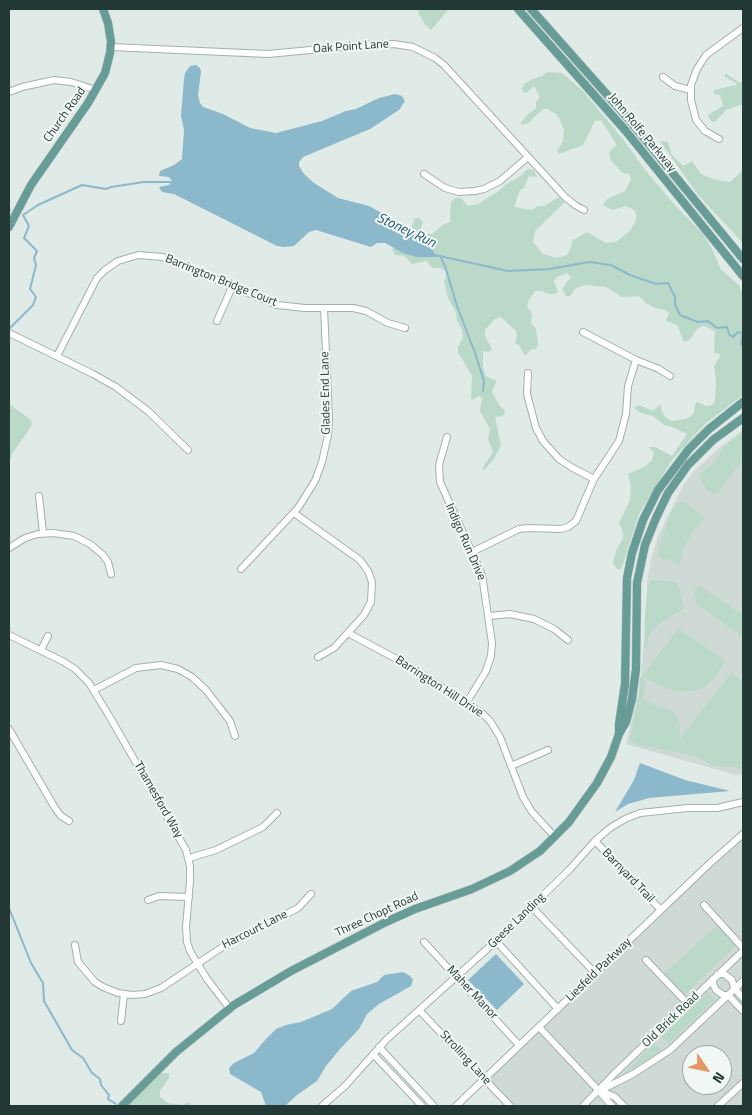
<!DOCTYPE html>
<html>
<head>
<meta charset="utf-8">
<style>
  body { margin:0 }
  #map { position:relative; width:752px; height:1115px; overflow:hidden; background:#e0eae7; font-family:"Titillium Web",sans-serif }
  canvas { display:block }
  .frame { position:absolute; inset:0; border:10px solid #223936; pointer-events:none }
  .north { position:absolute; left:682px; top:1045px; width:50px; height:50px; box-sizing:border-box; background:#f1f7f5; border:1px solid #9eaba9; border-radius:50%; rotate:124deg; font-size:14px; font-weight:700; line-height:20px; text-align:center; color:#223936 }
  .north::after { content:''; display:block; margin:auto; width:18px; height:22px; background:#e69762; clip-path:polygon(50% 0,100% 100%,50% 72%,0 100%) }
</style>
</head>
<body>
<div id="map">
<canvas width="752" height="1115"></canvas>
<div class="frame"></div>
<div class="north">N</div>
</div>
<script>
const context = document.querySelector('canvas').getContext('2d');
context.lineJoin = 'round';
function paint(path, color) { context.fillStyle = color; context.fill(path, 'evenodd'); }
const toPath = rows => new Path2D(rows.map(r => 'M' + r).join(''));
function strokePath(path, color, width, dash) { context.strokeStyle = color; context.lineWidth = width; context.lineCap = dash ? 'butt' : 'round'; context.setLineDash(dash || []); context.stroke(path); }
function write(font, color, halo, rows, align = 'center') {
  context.font = font + ' "Titillium Web",sans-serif'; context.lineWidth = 4; context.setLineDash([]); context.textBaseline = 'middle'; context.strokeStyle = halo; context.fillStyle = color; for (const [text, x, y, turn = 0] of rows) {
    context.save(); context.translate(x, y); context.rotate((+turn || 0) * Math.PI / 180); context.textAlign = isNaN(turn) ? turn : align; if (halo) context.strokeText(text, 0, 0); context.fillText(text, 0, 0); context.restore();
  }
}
const built = toPath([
  [743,430,743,774,736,775,626,744,639,690,646,628,647,582,651,560,658,536,684,484,694,471,719,448],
  [743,836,743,1106,510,1106,484,1080,709,864],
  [692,1055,722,1055,722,1085,692,1085]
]);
const green = toPath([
  [418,9,447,9,447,11,431,30,425,25,419,14],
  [547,72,562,73,582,90,622,138,646,171,674,204,704,235,711,247,721,270,739,285,743,294,743,395,705,424,672,460,639,514,622,567,619,570,616,568,613,563,616,551,623,538,623,532,619,523,630,500,631,486,628,474,646,466,652,460,654,453,649,447,655,447,672,456,687,434,672,427,664,425,653,416,641,413,634,408,639,405,653,411,661,404,661,410,665,417,672,421,686,419,691,416,694,413,695,405,697,402,706,406,712,405,715,401,716,381,714,366,720,356,719,354,714,353,715,331,704,326,698,328,689,340,684,342,677,325,666,321,669,313,665,310,655,308,646,303,639,296,622,297,606,287,585,285,576,288,570,296,566,296,562,289,571,277,567,273,557,277,554,281,558,292,555,294,549,294,541,291,535,291,529,300,527,306,532,314,531,323,536,329,538,344,536,349,530,350,526,355,524,354,519,345,515,343,517,335,516,331,501,317,495,319,485,330,485,336,492,349,489,352,483,351,483,368,486,376,496,381,496,382,492,392,499,405,505,411,503,416,495,417,501,446,494,459,484,470,482,469,483,467,493,452,488,439,490,429,480,411,482,398,479,396,472,400,471,398,472,376,458,352,458,347,463,338,462,330,457,321,456,312,448,298,444,280,446,279,446,271,441,268,433,268,426,261,412,264,405,256,395,255,392,249,412,238,410,231,415,218,419,218,423,222,421,228,424,234,432,234,443,225,450,222,451,202,455,198,461,198,468,206,478,204,499,191,505,185,519,177,528,169,534,170,537,177,529,176,524,188,520,190,514,207,532,210,538,206,544,206,559,197,565,202,535,231,533,242,543,254,557,258,567,255,571,247,572,241,587,232,606,243,616,242,630,231,636,220,636,214,634,210,626,206,612,210,603,205,607,199,625,191,631,179,629,174,623,173,611,161,609,155,610,151,617,145,601,120,595,121,583,145,559,154,557,151,563,141,564,129,559,118,556,114,547,109,543,109,528,123,522,125,521,123,526,116,536,108,536,102,540,97,534,86,528,92,524,93,522,89,524,84,533,79,542,76],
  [725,73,740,83,743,82,743,104,726,110,715,122,711,121,708,115,723,106,720,95,714,94,714,90,736,85,737,84,724,76],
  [660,141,668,142,672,155,683,166,692,161,701,174,716,180,730,182,743,170,743,243,698,195],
  [9,404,31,420,32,425,12,454,9,464],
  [741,433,743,433,743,460,717,494,714,494,707,490,701,481,700,477,701,473,712,464,726,445],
  [680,501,686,503,705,518,694,530,682,551,681,562,677,564,671,559,663,560,657,555,668,520,673,508],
  [651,580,676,582,680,591,684,608,662,622,652,630,648,638,646,648,644,649,645,614,648,586],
  [700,586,743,615,743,637,698,605,696,602,694,591],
  [678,629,726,661,714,678,705,687,694,691,680,692,668,689,644,677,646,684,643,698,649,703,671,711,677,716,680,724,679,740,731,673,743,682,743,764,739,765,743,768,743,770,732,767,713,766,695,756,635,744,630,740,638,698,640,679],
  [717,925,736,946,684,995,664,974],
  [708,992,715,1000,668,1044,661,1037],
  [655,1043,661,1050,620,1077],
  [161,1073,169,1073,169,1078,160,1091,160,1097,168,1103,183,1105,188,1102,192,1106,126,1106]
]);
const water = toPath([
  [196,65,200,68,201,72,198,95,200,103,203,107,223,114,250,128,276,133,322,121,346,111,356,109,379,98,395,94,402,96,405,101,399,110,370,129,303,157,299,162,299,166,304,174,314,183,338,198,369,206,398,222,403,228,429,245,437,257,416,257,403,253,385,243,377,243,371,247,316,230,309,232,294,246,284,247,277,246,174,194,162,192,159,187,169,185,172,181,169,177,159,176,160,171,174,165,182,159,184,130,181,116,184,79,185,73,190,66],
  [640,763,685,780,730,791,649,798,628,804,615,812,634,780],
  [496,954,524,984,497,1010,468,980],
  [403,972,410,976,413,980,411,986,379,1004,367,1014,359,1029,340,1049,326,1066,317,1081,297,1095,285,1106,266,1106,261,1092,230,1074,229,1068,234,1063,254,1053,266,1039,276,1029,286,1025,301,1022,332,1009,351,991,377,982,384,975]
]);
const stream = toPath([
  [9,209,10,210],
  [435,255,508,271,549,269,589,262,611,265,630,275,656,284,668,283,675,297,675,305,680,315,698,322,708,321,717,328,727,327,729,334,733,337,738,332,743,334,741,344,743,346],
  [441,258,445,266,457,306,475,353,484,381,483,391],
  [9,329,33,305,36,297,30,289,36,265,34,258,37,251,24,238,29,226,23,215,38,205,82,185,106,189,111,187,144,182,174,182],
  [9,424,9,433],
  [9,908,31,963,43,983,44,1001,72,1050,83,1058,92,1073,100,1079,101,1085,109,1095,108,1099,116,1104]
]);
const minor = toPath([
  [111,47,268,54,364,45,394,44,413,47,435,58,444,65,565,197,575,205,584,210],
  [663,77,675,86,691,90],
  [9,92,22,87,54,80,71,82,96,90],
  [719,139,705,131,696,120,691,100,691,85,697,69,706,55,743,28],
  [424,174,445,188,459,192,475,191,484,189,500,181,528,157],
  [217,321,232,287],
  [583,332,636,360,659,369,670,376],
  [9,333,93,374,116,387,148,411,188,450],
  [57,356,97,278,105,270,118,261,138,255,163,257,277,305,305,308,353,308,366,311,388,323,405,328],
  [528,373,527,394,536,428,543,441,559,459,571,467,594,479],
  [447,437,439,465,440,482,482,575,492,643,491,656,486,671,467,702],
  [39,496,43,533],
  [294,513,360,560,368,571,372,582,371,602,364,615,334,648,318,657],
  [9,548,25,538,38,534,53,533,74,536,90,544,103,555,108,562,111,574],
  [472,552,519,529,528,528,561,529,568,527,576,521,594,479,619,441,626,414,628,386,636,360],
  [241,569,298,508,315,481,322,462,328,435,329,419,324,308],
  [489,616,510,614,534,619,554,629,568,640],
  [348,633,404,663,482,713,490,721,500,737,523,797,532,812,555,837],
  [9,635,64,662,75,669,89,683,111,719,186,850,190,866,190,881,186,927,187,942,190,951,207,979,230,1009],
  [41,650,48,636],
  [94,690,136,668,161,665,178,669,192,677,206,690,230,721,235,736],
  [9,729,55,808,61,816,69,821],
  [511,766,548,750],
  [595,841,661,910],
  [189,858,216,850,263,827,277,813],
  [148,900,159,896,189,897],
  [704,905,743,948],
  [532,907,595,973],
  [496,941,558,1009],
  [424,942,519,1045],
  [75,945,78,962,95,982,103,987,118,993,132,995,145,994,161,988,224,946,298,908,311,894],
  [646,960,688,1004],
  [718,974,724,974,732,980,734,988,743,998],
  [713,979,713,984,716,990,723,995,728,995,743,1011],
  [419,1010,510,1106],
  [121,1021,124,994],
  [539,1027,599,1091,612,1106],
  [379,1047,434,1106],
  [373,1054,422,1106],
  [603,1089,633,1074,670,1050,743,981],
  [601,1091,615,1097,624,1106],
  [322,1106,345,1086,387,1039,496,941,569,870,595,841,610,828,625,819,640,813,688,808,717,808,743,802],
  [456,1106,709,864,743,834],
  [583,1106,615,1073,743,951],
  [718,1106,743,1083]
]);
const major = toPath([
  [518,9,625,130,743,276],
  [531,9,625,115,743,259],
  [9,227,31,185,88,103,105,73,110,53,111,42,108,23,103,9],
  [619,734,619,724,625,684,627,578,632,553,643,520,658,490,689,449,709,429,743,402],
  [122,1106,176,1052,234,1005,291,971,386,922,415,909,472,889,510,871,540,851,569,822,597,783,611,757,619,734,626,722,632,699,636,669,637,583,645,545,656,518,668,493,688,465,713,440,743,418]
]);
const streetNames = [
  ["Oak Point Lane",351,47,-4],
  ["Church Road",65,115,-55],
  ["John Rolfe Parkway",642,133,50],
  ["Barrington Bridge Court",221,281,22],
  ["Glades End Lane",326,393,-91],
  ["Indigo Run Drive",465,542,66],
  ["Barrington Hill Drive",439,687,33],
  ["Thamesford Way",158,800,60],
  ["Barnyard Trail",628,876,46],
  ["Three Chopt Road",377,915,-25],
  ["Geese Landing",517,921,-44],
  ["Harcourt Lane",255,930,-27],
  ["Liesfeld Parkway",599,970,-44],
  ["Maher Manor",472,993,47],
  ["Old Brick Road",671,1020,-44],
  ["Strolling Lane",465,1058,47]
];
const waterNames = [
  ["Stoney Run",406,231,25]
];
paint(built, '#cfdad6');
paint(green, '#bbd9c8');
paint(water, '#8cb8cb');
strokePath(stream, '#8cb8cb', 2);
strokePath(minor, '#a3b1ae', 8);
strokePath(major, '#bdc4c3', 9);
strokePath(minor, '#fff', 6);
strokePath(major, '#689c97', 8);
write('12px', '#223936', '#f1f7f5', streetNames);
write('italic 14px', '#22576f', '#f1f7f5', waterNames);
</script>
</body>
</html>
